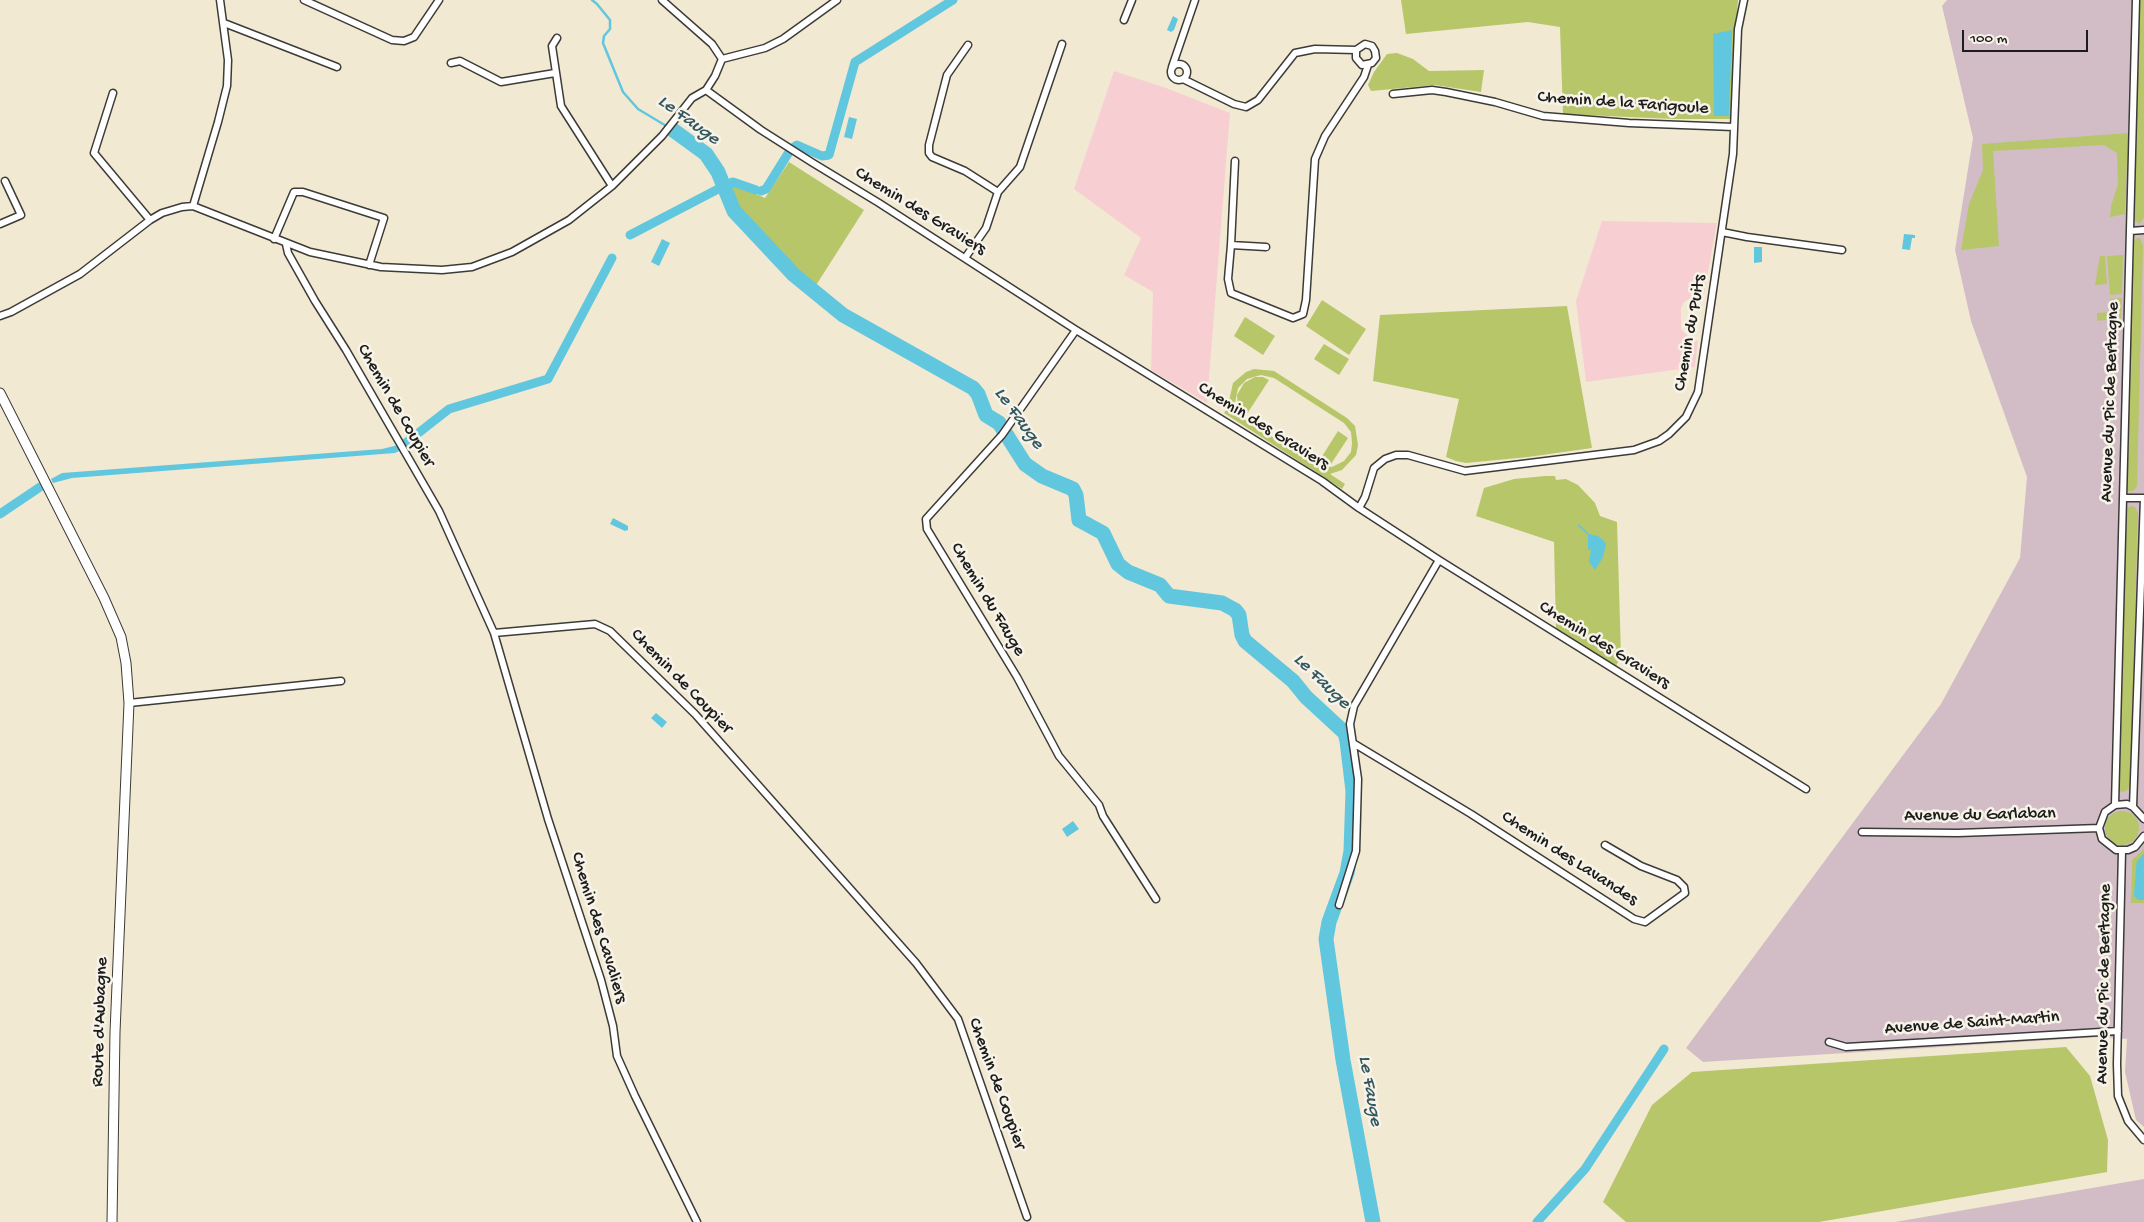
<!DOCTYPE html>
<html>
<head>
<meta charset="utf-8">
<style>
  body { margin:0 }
  #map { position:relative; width:2144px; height:1222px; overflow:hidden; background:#f2e9d3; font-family:"Gochi Hand",sans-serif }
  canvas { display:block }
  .scale { position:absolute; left:1962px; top:30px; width:126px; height:22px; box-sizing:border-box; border:2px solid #1c1c1c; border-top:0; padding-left:6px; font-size:15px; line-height:18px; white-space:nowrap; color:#1c1c1c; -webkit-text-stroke:4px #f7f3e8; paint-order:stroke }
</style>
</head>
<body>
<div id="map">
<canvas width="2144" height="1222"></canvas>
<div class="scale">100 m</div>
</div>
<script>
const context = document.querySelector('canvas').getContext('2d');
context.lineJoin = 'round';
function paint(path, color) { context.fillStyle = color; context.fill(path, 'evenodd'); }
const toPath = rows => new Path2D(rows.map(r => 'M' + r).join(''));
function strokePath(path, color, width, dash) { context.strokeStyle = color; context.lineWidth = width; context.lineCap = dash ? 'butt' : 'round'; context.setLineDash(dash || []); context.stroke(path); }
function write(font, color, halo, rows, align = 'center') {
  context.font = font + ' "Gochi Hand",sans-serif'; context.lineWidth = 5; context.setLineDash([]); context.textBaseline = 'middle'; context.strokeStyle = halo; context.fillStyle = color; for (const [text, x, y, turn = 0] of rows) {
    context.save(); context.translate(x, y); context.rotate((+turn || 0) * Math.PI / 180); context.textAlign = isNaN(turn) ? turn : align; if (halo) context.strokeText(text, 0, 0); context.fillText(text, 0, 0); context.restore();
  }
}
const built = toPath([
  [1114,71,1166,88,1230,113,1207,403,1151,370,1153,292,1124,275,1141,238,1074,189],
  [1602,221,1717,223,1704,294,1694,296,1684,302,1681,308,1681,329,1691,340,1698,341,1695,367,1586,382,1576,301]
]);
const industrial = toPath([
  [1947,0,2144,0,2144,1127,2136,1120,2125,1072,2127,1039,2100,1037,1703,1062,1686,1048,1941,704,2020,558,2027,477,1971,321,1955,250,1973,138,1942,6],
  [2144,1179,2144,1222,1895,1222]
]);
const green = toPath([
  [1401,0,1738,0,1730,119,1674,119,1563,114,1560,27,1528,22,1406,34],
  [2139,0,2144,0,2144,217,2140,224,2134,220,2133,214],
  [1397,53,1413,59,1429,71,1484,70,1481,92,1435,85,1371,91,1368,85,1374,72,1387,54],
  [2128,133,2125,214,2110,217,2111,206,2118,184,2117,153,2104,145,1993,151,1999,246,1961,250,1969,204,1983,170,1982,144],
  [789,162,864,210,813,290,787,269,737,212,727,187,735,185,765,198],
  [2137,238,2140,238,2143,245,2137,486,2133,491,2128,491,2126,487,2134,241],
  [2123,255,2122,294,2110,295,2107,256],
  [2100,256,2105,256,2107,284,2095,285],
  [2122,298,2121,318,2097,321,2097,313,2111,312,2110,299],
  [1322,300,1366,329,1349,355,1306,326],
  [1567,306,1592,448,1528,457,1466,463,1456,461,1446,457,1459,399,1373,381,1380,315],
  [1245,317,1275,336,1263,355,1234,336],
  [1324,344,1349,359,1339,375,1314,359],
  [1254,369,1274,371,1347,418,1355,426,1358,445,1356,455,1342,470,1330,474,1345,484,1342,489,1224,413,1227,409,1230,409,1229,401,1233,383,1246,372],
  [1261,375,1274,378,1344,423,1351,432,1352,443,1351,452,1344,461,1332,467,1317,465,1241,417,1235,403,1238,388,1247,379],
  [1255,377,1263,377,1269,380,1245,417,1238,408,1237,395,1244,383],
  [1338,431,1348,438,1331,464,1321,458],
  [1545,476,1555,476,1556,480,1566,479,1578,485,1595,503,1600,516,1617,522,1621,656,1615,668,1556,630,1554,542,1476,516,1484,488,1514,479],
  [2130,506,2135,507,2138,513,2130,787,2126,791,2121,792,2118,789,2125,511],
  '2105 828a17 17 0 1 1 34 0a17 17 0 1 1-34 0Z',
  [2144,849,2144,903,2131,903,2132,860],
  [2066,1047,2090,1076,2108,1140,2107,1172,1819,1222,1626,1222,1603,1202,1652,1105,1692,1072]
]);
const water = toPath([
  [1173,16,1178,19,1174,30,1171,32,1167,30],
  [1732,30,1729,116,1714,116,1713,34],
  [849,117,857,119,852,139,844,137],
  [1904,234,1915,235,1915,238,1912,238,1910,250,1902,249],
  [662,239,670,243,659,266,651,262],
  [1754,247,1762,247,1762,262,1754,263],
  [398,445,401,450,395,453,72,478,53,483,51,479,62,473,382,449],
  [613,518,628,526,628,530,625,531,610,524],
  [1579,524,1589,534,1598,536,1603,540,1606,544,1603,557,1595,570,1589,562,1591,550,1588,550,1588,535,1578,526],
  [656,713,667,722,662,728,651,718],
  [1073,821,1079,829,1067,837,1062,829],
  [2144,853,2144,900,2138,900,2134,896,2136,868,2137,861]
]);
const stream = toPath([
  [592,0,597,4,610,20,610,29,604,36,603,43,623,92,638,109,673,130]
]);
const canal = toPath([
  [794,147,797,145,822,156,829,155,855,62,953,0],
  [726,185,733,182,756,190],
  [761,191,766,189,789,152],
  [630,235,722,187],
  [403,445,449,409,548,379,612,258],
  [0,514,40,487],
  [1537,1222,1585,1169,1664,1049]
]);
const river = toPath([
  [673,130,706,154,718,172,734,211,794,275,843,315,973,388,978,394,986,415,999,423,1025,464,1042,476,1073,489,1076,495,1079,520,1103,533,1118,564,1128,572,1160,585,1169,596,1222,603,1235,610,1239,615,1242,635,1245,641,1293,681,1306,697,1345,733,1347,741,1353,791,1351,851,1347,873,1329,922,1326,939,1343,1060,1373,1222]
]);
const street = toPath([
  [304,0,392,40,404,41,414,37,439,0],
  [662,0,712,44,722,59],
  [1124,20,1132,0],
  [224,23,337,67],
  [557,38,552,46,561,106,612,186],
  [968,45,947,75,929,145,929,153,932,157,965,171,998,192],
  [722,59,765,48,783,39,837,0],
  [451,63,460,61,501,82,555,73],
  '1171 72a8 8 0 1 1 16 0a8 8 0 1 1-16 0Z',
  [1172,67,1195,0],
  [1183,79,1234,104,1246,107,1258,100,1295,53,1315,49,1356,50,1365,44,1372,46,1375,51,1376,58,1372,63,1362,65,1356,58,1356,50],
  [706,90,761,130,813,163,879,203,1076,330,1322,481,1359,508,1439,560,1806,789],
  [113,93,94,153,150,220],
  [1393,94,1432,90,1446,92,1495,102,1543,116,1629,123,1734,127],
  [193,206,218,122,227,86,228,60,220,0],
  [0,224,21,215,5,181],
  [2130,231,2144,230],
  [1722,232,1747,237,1842,250],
  [274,239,294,192,303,192,384,218,369,265],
  [286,244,288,253,315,301,346,350,439,511,494,633,595,624,610,631,695,714,916,963,958,1019,1027,1217],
  [1231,245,1235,161],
  [1266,247,1231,245,1228,279,1231,293,1293,318,1303,314,1306,300,1315,159,1325,136,1364,77,1368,65],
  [965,258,986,228,998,192,1020,167,1062,44],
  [0,316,11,312,80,274,150,220,162,213,182,207,193,206,310,252,381,267,442,270,472,267,512,252,569,220,612,186,662,136,692,98,706,90,715,76,722,59],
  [1076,330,1002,435,926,519,927,529,1017,677,1059,756,1099,805,1103,816,1156,899],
  [2124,498,2144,498],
  [1359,508,1365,497,1374,468,1385,459,1396,455,1408,455,1465,471,1634,450,1659,441,1669,434,1686,417,1698,392,1733,154,1738,29,1744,0],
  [494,633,548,819,601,980,613,1026,617,1056,635,1096,697,1222],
  [129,703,341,681],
  [1353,743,1471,814,1634,919,1645,922,1685,893,1684,887,1677,880,1641,866,1605,845],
  [2115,805,2136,0],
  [2133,807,2144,498],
  [2144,819,2133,807,2127,804,2115,805,2105,812,2099,828,2102,839,2116,850,2128,850,2135,847,2144,836],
  [1862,832,1958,833,2099,828],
  [2122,851,2117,1064,2118,1096,2128,1121,2144,1140],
  [1339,905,1356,851,1358,779,1350,724,1354,706,1439,560],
  [1829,1042,1846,1047,2118,1031]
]);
const secondary = toPath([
  [0,393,104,598,121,637,126,663,129,703,115,1032,112,1222]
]);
const streetNames = [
  ["Chemin de la Farigoule",1623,104,4],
  ["Chemin des Graviers",920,212,32],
  ["Chemin du Puits",1691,333,-80],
  ["Avenue du Pic de Bertagne",2111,402,-88],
  ["Chemin de Coupier",395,406,60],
  ["Chemin des Graviers",1263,427,32],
  ["Chemin du Fauge",987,600,59],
  ["Chemin des Graviers",1604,646,32],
  ["Chemin de Coupier",681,682,46],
  ["Avenue du Garlaban",1980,816,-1],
  ["Chemin des Lavandes",1569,859,33],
  ["Chemin des Cavaliers",598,928,73],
  ["Avenue du Pic de Bertagne",2105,984,-89],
  ["Route d'Aubagne",101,1022,-88],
  ["Avenue de Saint-Martin",1972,1024,-4],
  ["Chemin de Coupier",996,1084,70]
];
const waterNames = [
  ["Le Fauge",688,121,36],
  ["Le Fauge",1018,419,54],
  ["Le Fauge",1321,682,44],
  ["Le Fauge",1369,1091,80]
];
paint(built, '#f7cfd3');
paint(industrial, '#d2bdc7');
paint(green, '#b6c669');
paint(water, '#61c7de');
strokePath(stream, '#61c7de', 2.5);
strokePath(canal, '#61c7de', 9);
strokePath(river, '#61c7de', 15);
strokePath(street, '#3c3b37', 9);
strokePath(secondary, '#3c3b37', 11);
strokePath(street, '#fff', 6);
strokePath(secondary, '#fff', 9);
write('18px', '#1c1c1c', '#f7f3e8', streetNames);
write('italic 19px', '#345860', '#f7f3e8', waterNames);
</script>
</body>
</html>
